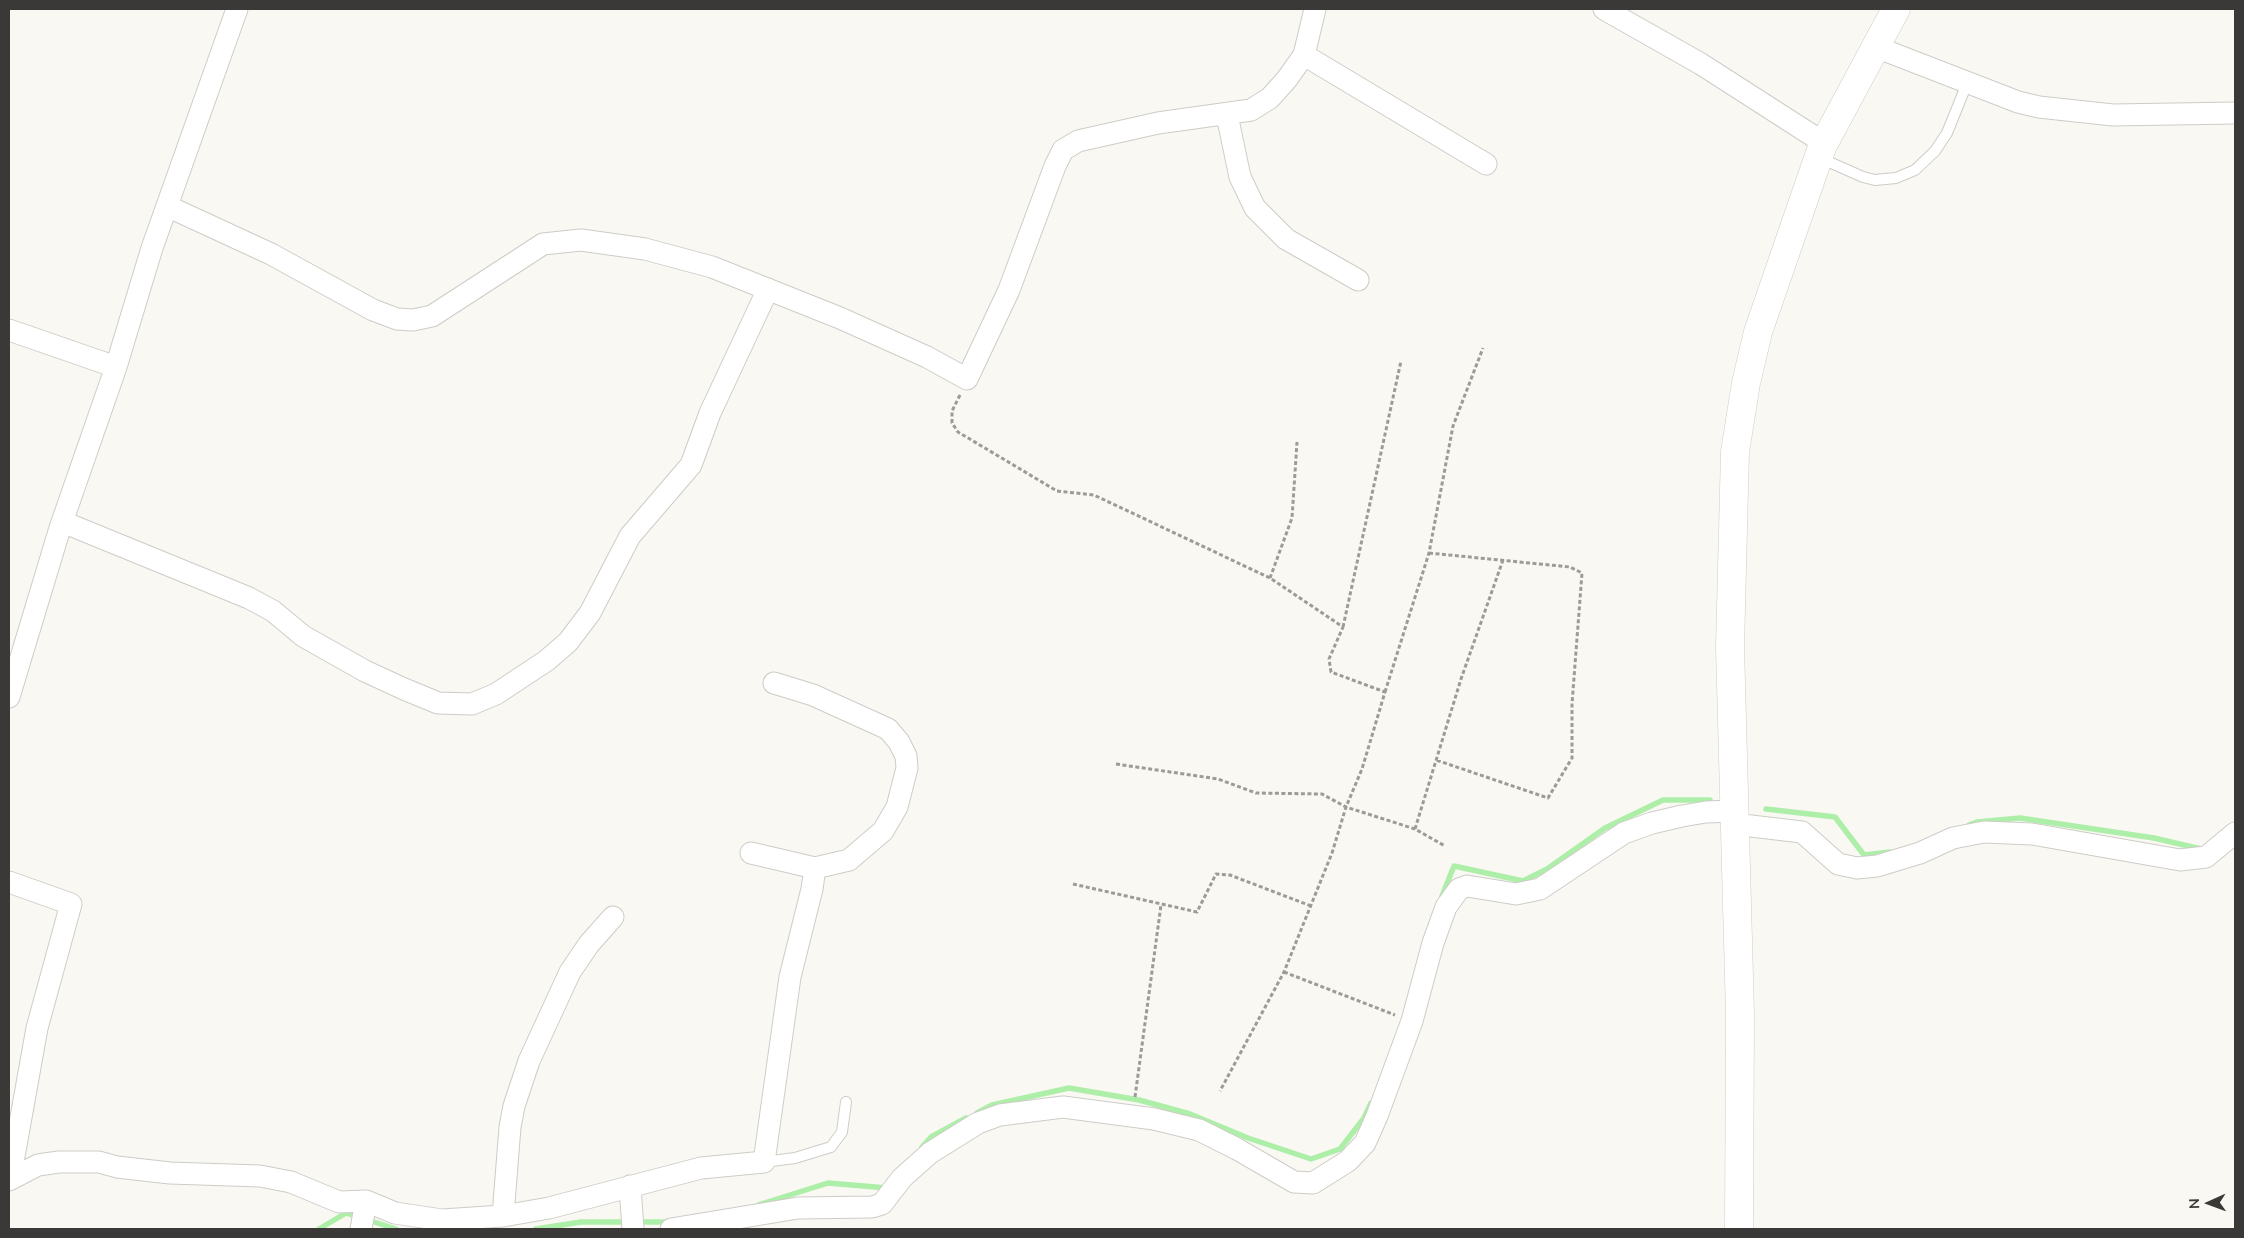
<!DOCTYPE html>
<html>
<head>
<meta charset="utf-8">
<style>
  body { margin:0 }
  #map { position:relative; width:2244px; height:1238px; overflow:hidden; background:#faf8f3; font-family:Mulish,sans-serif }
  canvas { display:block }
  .frame { position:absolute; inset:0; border:10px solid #3a3937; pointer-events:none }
  .north { position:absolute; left:2184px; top:1178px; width:50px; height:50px; -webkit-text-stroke:4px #faf8f3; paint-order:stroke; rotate:268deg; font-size:14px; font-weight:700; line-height:20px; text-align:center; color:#3a3937 }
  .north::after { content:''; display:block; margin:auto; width:18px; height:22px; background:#3a3937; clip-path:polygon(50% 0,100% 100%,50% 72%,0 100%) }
</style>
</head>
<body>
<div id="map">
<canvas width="2244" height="1238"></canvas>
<div class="frame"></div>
<div class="north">N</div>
</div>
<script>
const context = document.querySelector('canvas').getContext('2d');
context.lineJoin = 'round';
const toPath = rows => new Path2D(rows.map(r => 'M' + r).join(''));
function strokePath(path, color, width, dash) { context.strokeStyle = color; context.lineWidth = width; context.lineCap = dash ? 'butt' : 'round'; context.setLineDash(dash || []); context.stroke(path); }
const stream = toPath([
  [1766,809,1835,817,1864,855,1890,852],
  [1969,825,1977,822,2020,818,2154,838,2201,849],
  [1442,896,1454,866,1523,881,1547,869,1605,828,1663,800,1710,800],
  [977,1113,992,1105,1069,1088,1139,1100,1190,1114,1248,1138,1311,1159,1340,1149,1364,1118,1371,1103],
  [922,1147,931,1137,966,1118],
  [758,1205,828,1183,887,1188],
  [638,1222,671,1222],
  [319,1229,346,1213,396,1229],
  [536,1229,581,1222,628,1222]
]);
const path = toPath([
  [960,395,952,411,952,423,958,432,1057,491,1094,495,1270,578,1343,627,1329,659,1331,672,1385,692,1362,769,1346,807,1332,853,1284,972,1220,1091],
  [1429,553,1570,567,1582,573,1572,704,1572,758,1548,798,1436,760],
  [1270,578,1292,518,1297,442],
  [1343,627,1401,361],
  [1385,692,1429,553,1453,426,1483,348],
  [1116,764,1218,779,1256,793,1322,794,1346,807,1415,829,1445,846],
  [1415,829,1461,679,1503,560],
  [1073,884,1197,912,1216,874,1230,875,1311,906],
  [1284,972,1395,1015],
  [1135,1097,1161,905]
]);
const lane = toPath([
  [1820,158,1863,177,1875,180,1896,178,1915,170,1935,151,1947,133,1968,81],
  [764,1162,795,1158,831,1147,842,1132,846,1102]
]);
const street = toPath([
  [1604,9,1701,64,1824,143],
  [1876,47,2018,102,2039,107,2113,115,2235,113],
  [1304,55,1486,164],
  [1227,115,1240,177,1255,208,1286,239,1358,280],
  [167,206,271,254,373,310,397,319,413,320,432,316,543,244,581,240,645,249,712,267,840,318,927,357,967,379,1009,290,1055,166,1063,150,1078,141,1158,123,1251,110,1270,98,1287,79,1304,55,1315,9],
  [9,330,116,367],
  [63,522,249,598,273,611,303,636,365,671,404,689,438,703,472,704,496,694,546,661,568,642,590,613,630,536,691,465,710,413,768,289],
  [9,697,60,528,116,367,152,248,237,9],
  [1734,824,1802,832,1838,864,1857,868,1877,866,1920,853,1953,838,1984,832,2032,834,2180,860,2206,857,2235,833],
  [751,853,815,868,849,860,883,831,897,807,907,768,906,756,899,742,888,729,813,695,774,683],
  [9,882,71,904,37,1028,10,1179],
  [9,1180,38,1165,59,1162,99,1162,117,1167,170,1173,260,1176,291,1182,339,1202,366,1201,395,1213,442,1220,503,1216,549,1208,701,1168,764,1162,790,977,812,889,815,868],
  [630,1186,633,1229],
  [503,1216,510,1127,514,1106,529,1061,570,972,589,944,613,917],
  [361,1229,366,1201],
  [671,1229,798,1208,872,1207,882,1204,902,1178,930,1153,978,1123,1000,1115,1063,1107,1154,1119,1199,1130,1237,1149,1294,1182,1313,1183,1348,1161,1365,1143,1377,1116,1412,1021,1433,943,1446,907,1459,889,1467,886,1516,894,1540,889,1624,833,1652,823,1682,816,1706,812,1733,811]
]);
const secondary = toPath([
  [1739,1229,1740,1014,1730,647,1735,452,1746,383,1758,332,1822,147,1896,9]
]);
strokePath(stream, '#adefa8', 5.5);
strokePath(lane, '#ceccc7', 12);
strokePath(street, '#ceccc7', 23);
strokePath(secondary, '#ceccc7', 29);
strokePath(path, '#9c9b97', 3, [4, 2.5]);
strokePath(lane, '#fff', 10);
strokePath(street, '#fff', 21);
strokePath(secondary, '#fff', 28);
</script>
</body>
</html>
